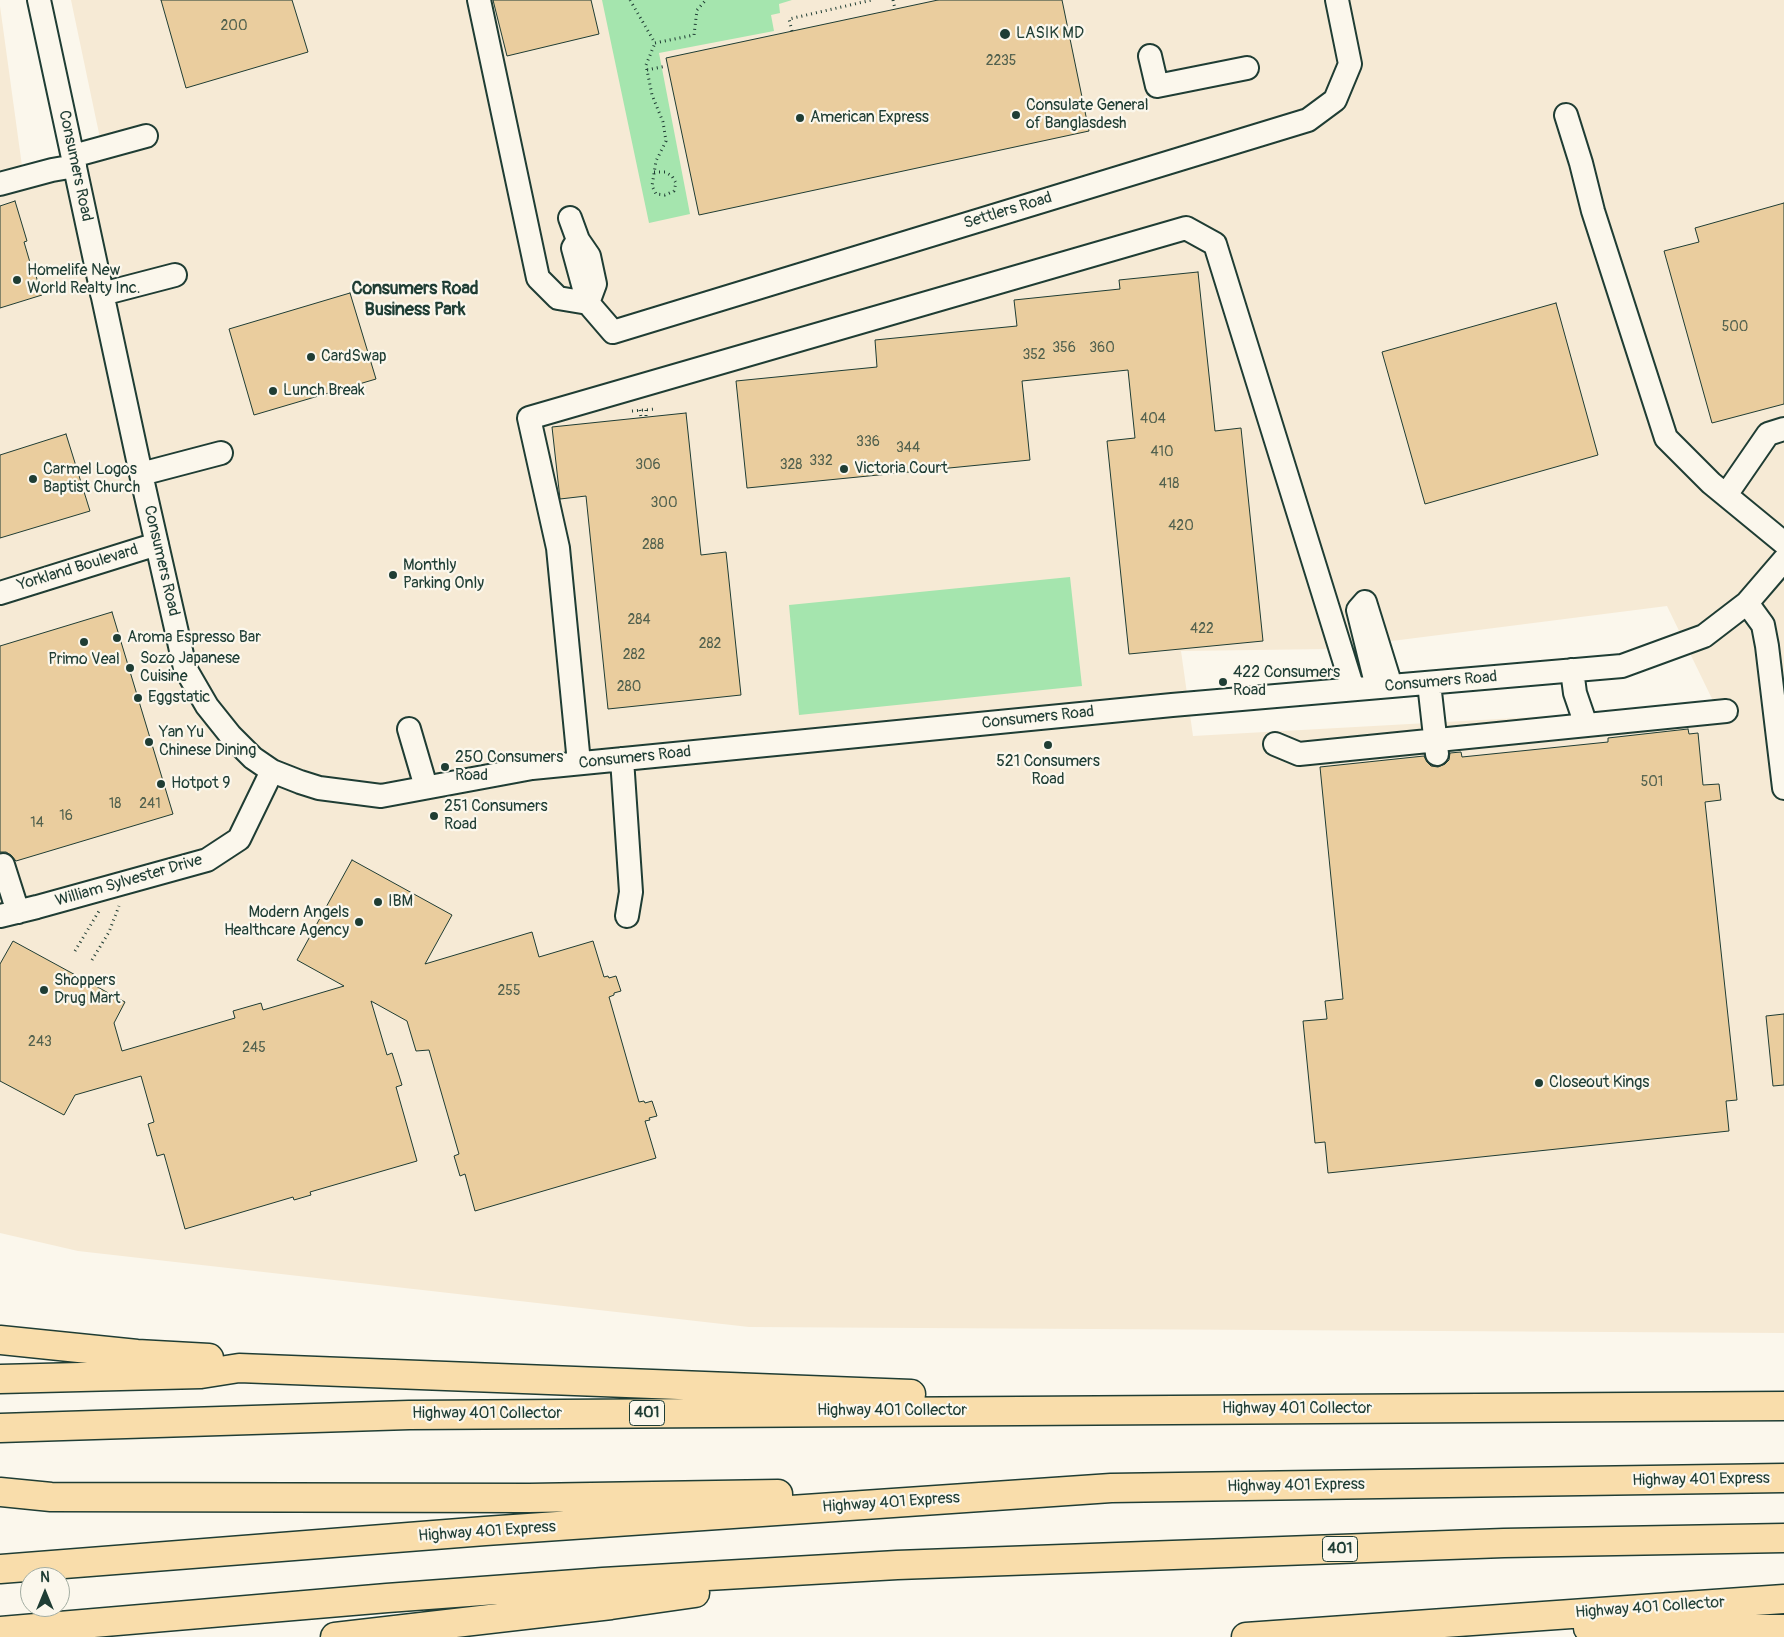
<!DOCTYPE html>
<html>
<head>
<meta charset="utf-8">
<style>
  body { margin:0 }
  #map { position:relative; width:1784px; height:1637px; overflow:hidden; background:#fbf7ec; font-family:Pangolin,sans-serif }
  canvas { display:block }
  .north { position:absolute; left:20px; top:1567px; width:50px; height:50px; box-sizing:border-box; background:#fbf7ec; border:1px solid #a3ada2; border-radius:50%; rotate:0deg; font-size:14px; font-weight:700; line-height:20px; text-align:center; color:#1f3d34 }
  .north::after { content:''; display:block; margin:auto; width:18px; height:22px; background:#1f3d34; clip-path:polygon(50% 0,100% 100%,50% 72%,0 100%) }
</style>
</head>
<body>
<div id="map">
<canvas width="1784" height="1637"></canvas>
<div class="north">N</div>
</div>
<script>
const context = document.querySelector('canvas').getContext('2d');
context.lineJoin = 'round';
function paint(path, color) { context.fillStyle = color; context.fill(path, 'evenodd'); }
const toPath = rows => new Path2D(rows.map(r => 'M' + r).join(''));
function strokePath(path, color, width, dash) { context.strokeStyle = color; context.lineWidth = width; context.lineCap = dash ? 'butt' : 'round'; context.setLineDash(dash || []); context.stroke(path); }
function write(font, color, halo, rows, align = 'center') {
  context.font = font + ' Pangolin,sans-serif'; context.lineWidth = 4.5; context.setLineDash([]); context.textBaseline = 'middle'; context.strokeStyle = halo; context.fillStyle = color; for (const [text, x, y, turn = 0] of rows) {
    context.save(); context.translate(x, y); context.rotate((+turn || 0) * Math.PI / 180); context.textAlign = isNaN(turn) ? turn : align; if (halo) context.strokeText(text, 0, 0); context.fillText(text, 0, 0); context.restore();
  }
}
const built = toPath([
  [71,0,1784,0,1784,1333,749,1327,78,1251,0,1233,0,6,22,166,101,143],
  [1667,606,1716,707,1193,736,1181,651,1329,649]
]);
const green = toPath([
  [602,0,792,0,779,4,780,13,771,15,774,31,659,53,690,214,649,223],
  [1070,577,1082,686,799,715,789,605]
]);
const building = toPath([
  [161,0,292,0,308,52,186,88,161,0],
  [493,0,591,0,599,34,507,56,493,0],
  [938,0,1062,0,1089,131,699,215,666,58,938,0],
  [15,201,27,241,24,242,34,276,36,276,42,295,0,308,0,206,15,201],
  [1784,203,1784,404,1712,423,1664,251,1699,242,1695,228,1784,203],
  [1198,272,1215,431,1241,428,1263,641,1129,654,1107,441,1135,438,1128,370,1022,381,1030,460,747,488,736,381,877,367,875,340,1017,326,1014,300,1120,289,1119,280,1198,272],
  [350,293,376,379,254,415,229,329,350,293],
  [1556,303,1598,455,1425,504,1382,352,1556,303],
  [686,413,701,555,726,552,741,695,608,709,586,496,560,499,552,427,686,413],
  [66,434,90,511,0,538,0,455,66,434],
  [112,612,173,814,16,861,11,855,6,852,0,852,0,646,112,612],
  [1688,729,1689,734,1698,733,1703,785,1719,784,1721,800,1705,802,1737,1100,1726,1101,1729,1131,1328,1173,1325,1142,1315,1143,1303,1021,1327,1019,1325,1001,1343,999,1320,767,1424,756,1427,762,1431,766,1438,767,1445,764,1449,760,1450,753,1461,752,1462,757,1608,742,1608,738,1688,729],
  [352,860,452,915,425,964,532,932,539,957,593,941,604,977,608,976,609,978,616,976,621,991,614,993,614,995,609,997,639,1102,644,1101,645,1103,652,1101,657,1116,649,1118,650,1120,645,1121,656,1158,475,1211,465,1174,460,1176,454,1156,459,1154,429,1050,416,1051,407,1021,371,1001,387,1055,392,1053,402,1085,396,1087,417,1161,310,1192,311,1195,294,1200,293,1197,185,1229,164,1154,157,1156,148,1124,154,1122,141,1076,75,1095,64,1115,0,1081,0,964,13,941,125,1002,114,1023,122,1051,235,1018,233,1011,261,1003,263,1010,344,986,297,960,352,860],
  [1784,1014,1784,1085,1773,1086,1766,1016,1784,1014]
]);
const path = toPath([
  [630,0,655,43],
  [893,0,895,9],
  [792,31,789,19,872,0],
  [655,43,694,35,697,10,706,0],
  [647,70,666,66],
  [654,172,665,172,672,176,676,183,674,191,665,195,656,194,652,186,656,161,666,141,663,122,652,95,646,65,655,43],
  [640,410,641,418],
  [646,410,646,417],
  [632,411,656,409],
  [75,951,99,911],
  [92,960,109,932,119,906]
]);
const minor = toPath([
  [39,0,141,474,185,668,207,706,231,736,253,758,272,771,300,782,319,788,381,796,532,768,1172,705,1622,666,1704,636,1747,603,1784,560],
  [479,0,538,278,558,298,588,303],
  [1150,56,1157,86,1247,68],
  [1566,115,1581,163,1593,211,1666,438,1711,483,1784,543],
  [73,156,146,136],
  [0,184,52,170,75,166],
  [570,218,578,240],
  [102,294,175,275],
  [588,303,595,284,589,256,578,240,573,248,588,303,613,332,1308,120,1335,100,1350,64,1337,0],
  [141,474,221,453],
  [1726,495,1768,434,1784,429],
  [0,593,157,544],
  [1747,603,1763,625,1767,646,1784,788],
  [1572,670,1575,693,1586,725],
  [1429,683,1437,754],
  [1377,687,1358,610,1365,602,1391,686],
  [409,729,426,787],
  [1275,744,1299,754,1726,711],
  [622,759,631,892,627,916],
  [579,763,558,548,529,418,1186,228,1215,244,1353,689],
  [3,865,18,912],
  [0,916,37,907,207,860,239,839,272,771]
]);
const highway = toPath([
  [0,1340,137,1354,209,1358],
  [0,1379,201,1374,239,1368,911,1394],
  [0,1428,409,1415,1784,1406],
  [0,1492,51,1497,529,1498,778,1494],
  [0,1569,485,1531,1111,1488,1784,1478],
  [1588,1628,1784,1629],
  [0,1631,387,1598,603,1582,897,1565,1504,1543,1784,1538],
  [335,1637,611,1605,695,1593],
  [1246,1637,1784,1599]
]);
const markers = [
  [1005,34,6,"#1f3d34"],
  [1016,115,5,"#1f3d34"],
  [800,118,5,"#1f3d34"],
  [17,280,5,"#1f3d34"],
  [311,357,5,"#1f3d34"],
  [273,391,5,"#1f3d34"],
  [844,469,5,"#1f3d34"],
  [33,479,5,"#1f3d34"],
  [393,575,5,"#1f3d34"],
  [117,638,5,"#1f3d34"],
  [84,642,5,"#1f3d34"],
  [130,668,5,"#1f3d34"],
  [1223,682,5,"#1f3d34"],
  [138,698,5,"#1f3d34"],
  [149,742,5,"#1f3d34"],
  [1048,745,5,"#1f3d34"],
  [445,767,5,"#1f3d34"],
  [161,784,5,"#1f3d34"],
  [434,816,5,"#1f3d34"],
  [378,902,5,"#1f3d34"],
  [359,922,5,"#1f3d34"],
  [44,990,5,"#1f3d34"],
  [1539,1083,5,"#1f3d34"]
];
const numberNames = [
  ["200",234,26],
  ["2235",1001,61],
  ["500",1735,327],
  ["356",1064,348],
  ["360",1102,348],
  ["352",1034,355],
  ["404",1153,419],
  ["336",868,442],
  ["344",908,448],
  ["410",1162,452],
  ["332",821,461],
  ["306",648,465],
  ["328",791,465],
  ["418",1169,484],
  ["300",664,503],
  ["420",1181,526],
  ["288",653,545],
  ["284",639,620],
  ["422",1202,629],
  ["282",710,644],
  ["282",634,655],
  ["280",629,687],
  ["501",1652,782],
  ["18",115,804],
  ["241",150,804],
  ["16",66,816],
  ["14",37,823],
  ["255",509,991],
  ["243",40,1042],
  ["245",254,1048]
];
const shields = [
  [647,1413,35],
  [1340,1549,35]
];
const shieldNames = [
  ["401",647,1413],
  ["401",1340,1549]
];
const poiNames = [
  ["LASIK MD",1016,34],
  ["Consulate General",1026,106],
  ["of Banglasdesh",1026,124],
  ["American Express",810,118],
  ["Homelife New",27,271],
  ["World Realty Inc.",27,289],
  ["CardSwap",321,357],
  ["Lunch Break",283,391],
  ["Victoria Court",854,469],
  ["Carmel Logos",43,470],
  ["Baptist Church",43,488],
  ["Monthly",403,566],
  ["Parking Only",403,584],
  ["Aroma Espresso Bar",127,638],
  ["Sozo Japanese",140,659],
  ["Cuisine",140,677],
  ["Primo Veal",84,660,"center"],
  ["422 Consumers",1233,673],
  ["Road",1233,691],
  ["Eggstatic",148,698],
  ["Yan Yu",159,733],
  ["Chinese Dining",159,751],
  ["250 Consumers",455,758],
  ["Road",455,776],
  ["521 Consumers",1048,762,"center"],
  ["Road",1048,780,"center"],
  ["Hotpot 9",171,784],
  ["251 Consumers",444,807],
  ["Road",444,825],
  ["IBM",388,902],
  ["Modern Angels",349,913,"right"],
  ["Healthcare Agency",349,931,"right"],
  ["Shoppers",54,981],
  ["Drug Mart",54,999],
  ["Closeout Kings",1549,1083]
];
const streetNames = [
  ["Consumers Road",75,166,78],
  ["Settlers Road",1008,211,-17],
  ["Consumers Road",161,561,77],
  ["Yorkland Boulevard",78,568,-17],
  ["Consumers Road",1441,682,-5],
  ["Consumers Road",1038,718,-6],
  ["Consumers Road",635,758,-6],
  ["William Sylvester Drive",129,881,-16],
  ["Highway 401 Collector",1297,1409],
  ["Highway 401 Collector",892,1411],
  ["Highway 401 Collector",487,1414],
  ["Highway 401 Express",1701,1480,-1],
  ["Highway 401 Express",1296,1486,-1],
  ["Highway 401 Express",891,1503,-4],
  ["Highway 401 Express",487,1532,-4],
  ["Highway 401 Collector",1650,1608,-4]
];
const neighbourhoodNames = [
  ["Consumers Road",415,289],
  ["Business Park",415,310]
];
paint(built, '#f6ead5');
paint(green, '#a5e5ae');
paint(building, '#eacd9e');
strokePath(building, '#1f3d34', 1);
strokePath(minor, '#1f3d34', 26);
strokePath(highway, '#1f3d34', 31);
strokePath(path, '#1f3d34', 3, [1, 4]);
strokePath(minor, '#fbf7ec', 22);
strokePath(highway, '#f9ddab', 28);
for (const [x, y, r, color] of markers) { const dot = new Path2D(); dot.arc(x, y, r, 0, 2 * Math.PI); context.fillStyle = color; context.fill(dot); strokePath(dot, '#fbf7ec', 2); }
write('14px', '#52614e', null, numberNames);
for (const [x, y, w] of shields) { const box = new Path2D(); box.roundRect(x - w / 2, y - 12.5, w, 25, 4); context.fillStyle = '#fbf7ec'; context.fill(box); strokePath(box, '#1f3d34', 1); }
write('bold 15px', '#1f3d34', null, shieldNames);
write('16px', '#1f3d34', '#fbf7ec', poiNames, 'left');
write('16px', '#1f3d34', '#fbf7ec', streetNames);
write('bold 18px', '#1f3d34', '#fbf7ec', neighbourhoodNames);
</script>
</body>
</html>
